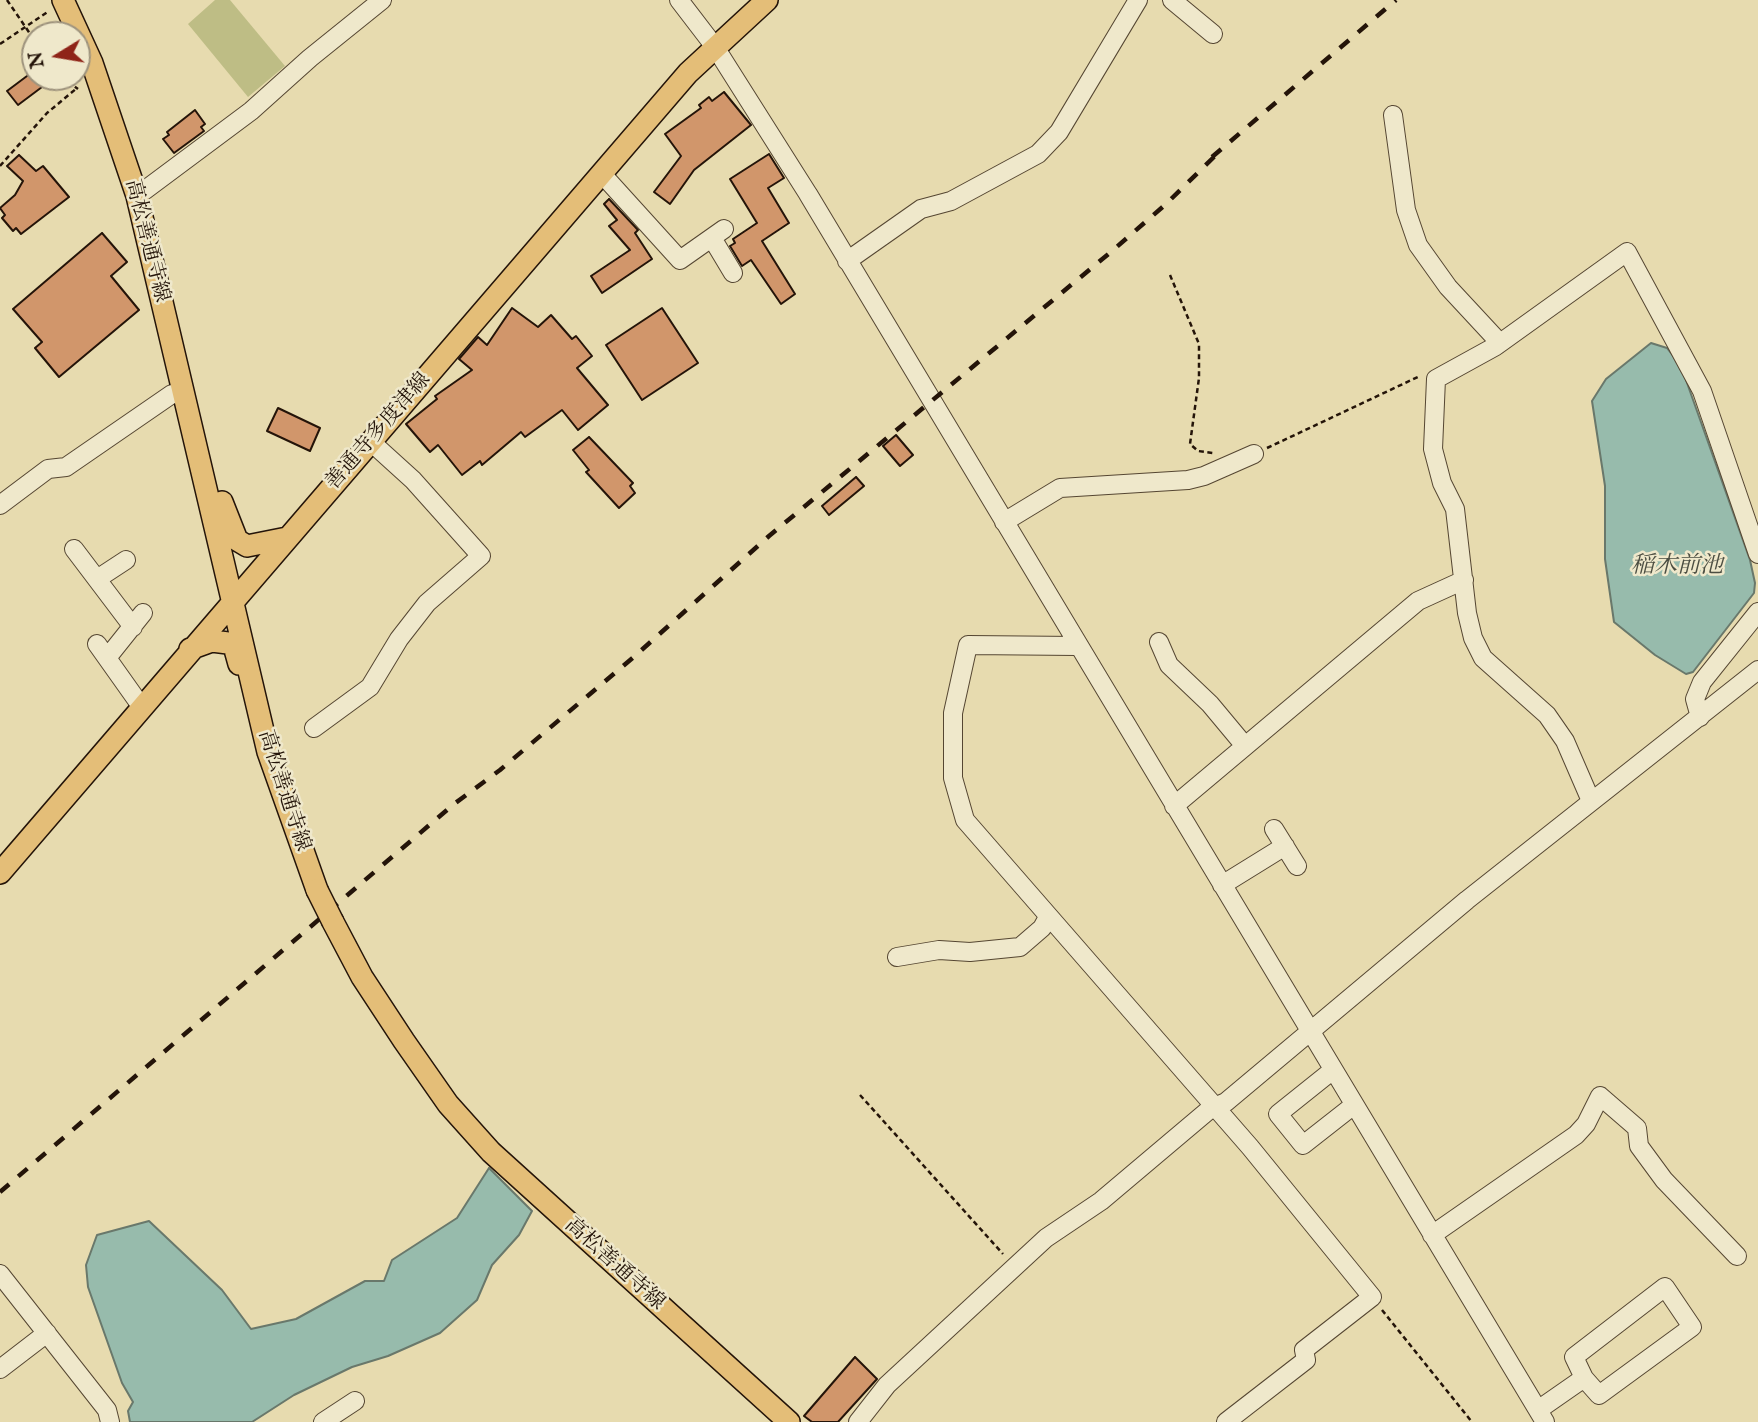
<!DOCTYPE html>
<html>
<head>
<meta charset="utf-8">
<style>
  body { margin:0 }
  #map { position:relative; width:1758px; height:1422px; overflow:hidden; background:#e7dbaf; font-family:"IM FELL English",serif }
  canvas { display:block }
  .north { position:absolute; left:21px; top:21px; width:70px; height:70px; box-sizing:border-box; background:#efe8cb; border:2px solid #9e937d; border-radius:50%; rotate:259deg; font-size:19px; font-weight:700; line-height:28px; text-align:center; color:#241409 }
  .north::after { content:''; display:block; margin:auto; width:24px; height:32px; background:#8f2418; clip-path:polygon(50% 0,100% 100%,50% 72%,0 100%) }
</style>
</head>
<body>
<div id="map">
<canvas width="1758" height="1422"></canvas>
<div class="north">N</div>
</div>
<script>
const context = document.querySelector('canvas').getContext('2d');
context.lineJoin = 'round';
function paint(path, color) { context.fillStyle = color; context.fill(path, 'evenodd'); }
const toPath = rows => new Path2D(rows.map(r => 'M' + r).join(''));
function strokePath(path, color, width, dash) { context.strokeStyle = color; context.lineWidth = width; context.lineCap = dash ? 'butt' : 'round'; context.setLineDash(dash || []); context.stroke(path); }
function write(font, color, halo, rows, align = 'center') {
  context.font = font + ' "IM FELL English","Noto Serif JP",serif'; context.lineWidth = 5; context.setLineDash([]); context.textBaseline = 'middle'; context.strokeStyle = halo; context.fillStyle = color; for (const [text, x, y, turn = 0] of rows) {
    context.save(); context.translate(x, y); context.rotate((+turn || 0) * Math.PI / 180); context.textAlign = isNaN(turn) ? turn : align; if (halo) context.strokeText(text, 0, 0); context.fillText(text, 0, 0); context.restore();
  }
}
const green = toPath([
  [215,0,230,0,285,66,248,97,188,24]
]);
const water = toPath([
  [1651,343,1667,348,1681,366,1750,560,1755,583,1754,593,1693,672,1686,674,1655,655,1614,622,1605,559,1605,486,1592,401,1606,379,1651,343],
  [489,1168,532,1211,519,1235,492,1265,477,1300,440,1333,388,1356,352,1367,294,1395,252,1422,130,1422,128,1411,133,1402,122,1383,88,1287,86,1265,97,1235,149,1221,222,1290,251,1329,296,1319,365,1281,384,1281,392,1260,457,1218,489,1168]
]);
const building = toPath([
  [35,70,35,77,41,77,46,84,18,105,7,91,35,70],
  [724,92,751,125,694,170,670,204,654,192,681,156,665,134,701,108,699,105,709,97,712,101,724,92],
  [195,110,205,124,201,127,204,131,174,153,163,139,169,135,167,132,195,110],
  [769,154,784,178,768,188,789,223,762,241,795,294,781,304,751,260,742,266,730,246,735,243,733,239,757,223,730,179,769,154],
  [19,155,36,171,43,166,69,197,21,234,16,228,13,231,2,218,5,215,0,208,15,195,23,181,7,166,19,155],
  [609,199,638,230,635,233,652,259,602,293,591,276,630,250,609,226,617,220,604,204,609,199],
  [102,233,127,262,111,276,139,310,59,377,35,348,42,342,13,309,102,233],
  [512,308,538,327,551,315,572,339,576,336,592,356,577,368,608,405,578,430,562,410,525,437,521,432,482,465,480,461,462,475,438,445,430,452,406,424,437,399,435,396,472,370,459,359,478,337,487,345,512,308],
  [662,308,698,363,642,400,606,345,662,308],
  [278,408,320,428,310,451,267,431,278,408],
  [896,435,913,455,900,466,883,446,896,435],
  [589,437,633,483,630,486,635,493,619,508,586,472,589,470,573,450,589,437],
  [856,477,864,486,829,515,822,506,856,477],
  [855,1357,877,1379,838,1422,812,1422,804,1416,855,1357]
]);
const path = toPath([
  [7,0,35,41],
  [0,44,49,11],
  [61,77,78,89],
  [0,166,47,113,77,88],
  [1170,275,1199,344,1199,378,1190,444,1198,451,1213,453],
  [1267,448,1420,376],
  [860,1095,1003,1254],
  [1382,1310,1472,1422]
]);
const minor = toPath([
  [679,0,715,47,808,194,1545,1422],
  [1172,0,1213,34],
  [1393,115,1406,210,1418,245,1448,287,1500,343],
  [602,174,680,260,724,229],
  [137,196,251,111,310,58,382,0],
  [712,238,733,273],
  [847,261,921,209,951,201,1038,154,1059,132,1138,0],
  [0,505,48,469,66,467,172,394],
  [1004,522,1060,488,1188,480,1204,476,1254,454],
  [74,549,133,627],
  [97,579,126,560],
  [1159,642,1169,665,1210,704,1245,746],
  [97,644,141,706],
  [1077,646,968,645,953,713,953,778,965,820,1250,1147,1372,1297,1304,1350,1306,1360,1226,1422],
  [107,658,143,613],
  [1700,717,1695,699,1702,682,1758,612],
  [314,728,370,687,399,639,427,603,481,556,413,480,370,441],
  [1591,801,1565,741,1547,715,1483,658,1473,638,1467,613,1455,509,1442,483,1433,449,1436,379,1496,346,1627,252,1702,391,1758,554],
  [1174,806,1418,601,1464,580],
  [1274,829,1297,866],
  [1222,885,1285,846],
  [897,957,939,950,970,952,1020,947,1042,928,1048,917],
  [1333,1070,1278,1114,1303,1145,1354,1105],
  [1432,1235,1576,1135,1586,1124,1600,1096,1637,1128,1639,1146,1664,1180,1737,1256],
  [0,1274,107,1410,110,1422],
  [0,1369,47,1333],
  [1538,1410,1584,1378,1599,1395,1692,1327,1665,1287,1574,1357,1584,1378],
  [323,1422,355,1401],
  [858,1422,887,1385,1046,1238,1101,1201,1210,1109,1226,1102,1467,900,1758,670]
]);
const major = toPath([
  [63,0,92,63,137,196,268,752,317,890],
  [222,502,237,540,247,546,287,538],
  [190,649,212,641,228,643,234,646,239,664],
  [0,873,688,73,767,0],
  [333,922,362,977,404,1041,448,1104,491,1152,789,1422]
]);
const rail = toPath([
  [1212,157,1396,0],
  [0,1192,454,804,500,770,636,655,769,536,1112,251,1166,204,1219,152]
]);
const majorBridge = toPath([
  [317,890,333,922]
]);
const streetNames = [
  ["高松善通寺線",146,241,76],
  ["善通寺多度津線",379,432,-49],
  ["高松善通寺線",283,791,72],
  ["高松善通寺線",614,1265,42]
];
const waterNames = [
  ["稲木前池",1677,567]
];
paint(green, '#bebd85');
paint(water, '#97bbac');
strokePath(water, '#69786b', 2);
paint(building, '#d1966b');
strokePath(building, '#241409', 2);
strokePath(minor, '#554632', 20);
strokePath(major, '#241409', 24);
strokePath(path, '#241409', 2.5, [5, 3.5]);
strokePath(minor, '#efe8cb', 18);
strokePath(major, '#e4be78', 21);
strokePath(rail, '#241409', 4.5, [12, 12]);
strokePath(majorBridge, '#241409', 24, []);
strokePath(majorBridge, '#e4be78', 21);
write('21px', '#241409', '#efe8cb', streetNames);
write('italic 23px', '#4c4e42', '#efe8cb', waterNames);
</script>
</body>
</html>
